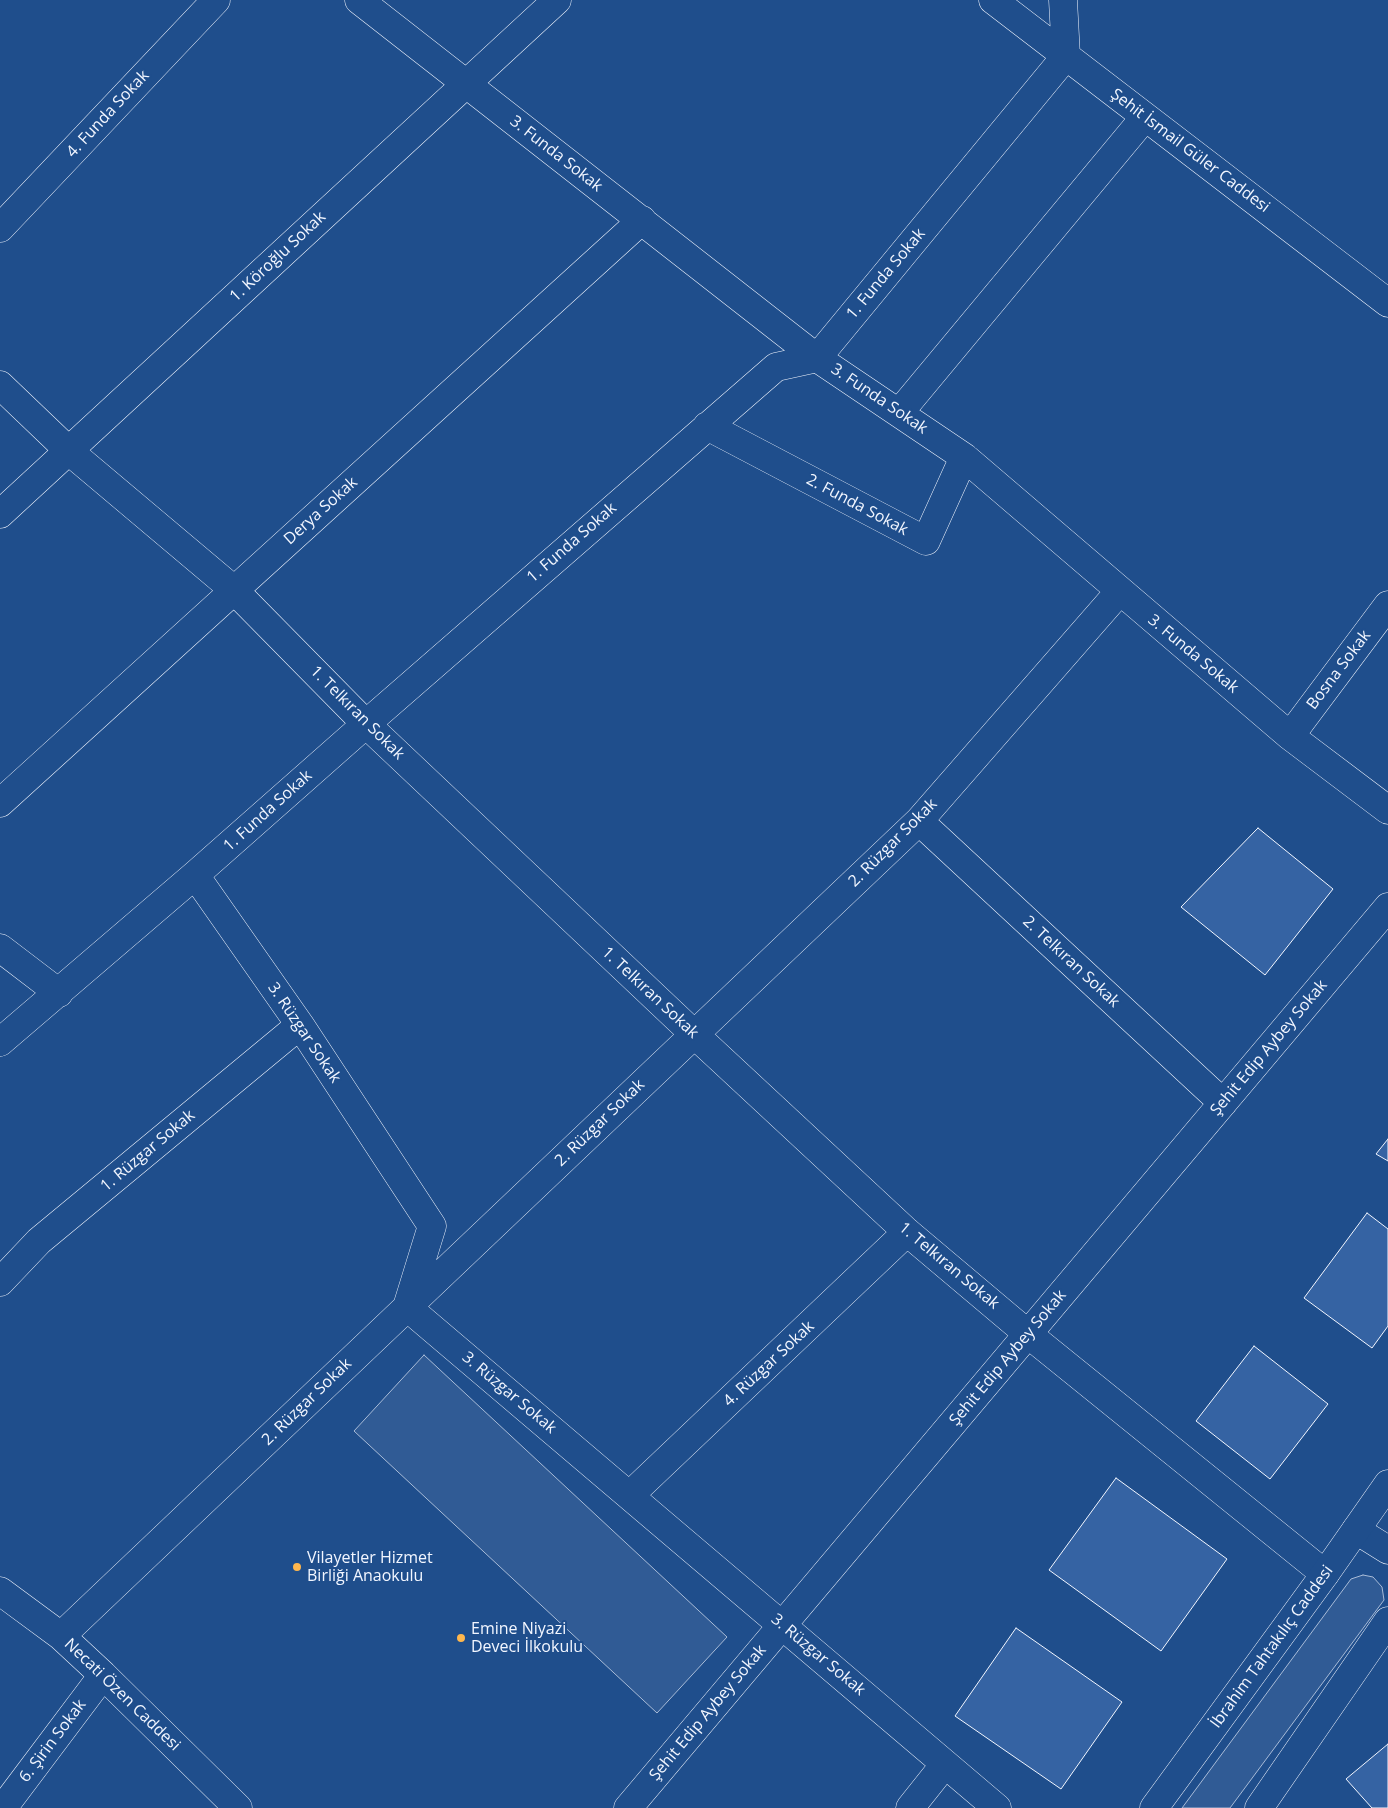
<!DOCTYPE html>
<html>
<head>
<meta charset="utf-8">
<style>
  body { margin:0 }
  canvas { display:block; background:#1f4e8c }
</style>
</head>
<body>
<canvas width="1388" height="1808"></canvas>
<script>
const context = document.querySelector('canvas').getContext('2d');
context.lineJoin = 'round';
function paint(path, color) { context.fillStyle = color; context.fill(path, 'evenodd'); }
const toPath = rows => new Path2D(rows.map(r => 'M' + r).join(''));
function strokePath(path, color, width, dash) { context.strokeStyle = color; context.lineWidth = width; context.lineCap = dash ? 'butt' : 'round'; context.setLineDash(dash || []); context.stroke(path); }
function write(font, color, halo, rows, align = 'center') {
  context.font = font + ' "Open Sans",sans-serif'; context.lineWidth = 4; context.setLineDash([]); context.textBaseline = 'middle'; context.strokeStyle = halo; context.fillStyle = color; for (const [text, x, y, turn = 0] of rows) {
    context.save(); context.translate(x, y); context.rotate((+turn || 0) * Math.PI / 180); context.textAlign = isNaN(turn) ? turn : align; if (halo) context.strokeText(text, 0, 0); context.fillText(text, 0, 0); context.restore();
  }
}
const built = toPath([
  [424,1355,727,1637,657,1713,354,1431,424,1355],
  [1363,1575,1373,1577,1382,1587,1384,1600,1230,1808,1182,1808,1351,1579,1363,1575]
]);
const building = toPath([
  [1258,828,1333,889,1265,975,1181,907,1258,828],
  [1388,1139,1388,1161,1376,1154,1388,1139],
  [1367,1213,1388,1229,1388,1326,1372,1348,1304,1298,1367,1213],
  [1254,1346,1328,1404,1270,1479,1196,1421,1254,1346],
  [1116,1478,1227,1559,1161,1651,1049,1570,1116,1478],
  [1016,1628,1122,1702,1061,1789,955,1716,1016,1628],
  [1388,1744,1388,1808,1372,1808,1346,1779,1388,1744]
]);
const minor = toPath([
  [359,0,817,358,964,457,1290,736,1388,810],
  [993,0,1388,303],
  [0,228,216,0],
  [0,385,69,451,234,590,366,724,694,1034,907,1232,1028,1334,1325,1574],
  [899,413,1145,117],
  [707,426,926,541,964,457],
  [0,514,557,0],
  [1290,736,1388,605],
  [0,803,642,220],
  [919,821,1223,1103],
  [195,875,300,1025,432,1226,407,1307,997,1808],
  [0,948,59,993],
  [0,1042,195,875,366,724,776,367,817,358,1066,56,1063,0],
  [0,1282,39,1241,300,1025],
  [630,1495,907,1232],
  [1356,1530,1388,1550],
  [0,1591,61,1636,103,1675,238,1808],
  [61,1636,919,821,1119,592],
  [3,1808,103,1675],
  [628,1808,1388,907],
  [910,1808,945,1764]
]);
const major = toPath([
  [1154,1808,1325,1574,1388,1484],
  [1259,1808,1388,1621]
]);
const markers = [
  [297,1567,5,"#ffb74d"],
  [461,1638,5,"#ffb74d"]
];
const streetNames = [
  ["4. Funda Sokak",108,114,-47],
  ["Şehit İsmail Güler Caddesi",1190,151,37],
  ["3. Funda Sokak",556,154,38],
  ["1. Köroğlu Sokak",278,257,-43],
  ["1. Funda Sokak",886,274,-50],
  ["3. Funda Sokak",879,399,34],
  ["2. Funda Sokak",857,505,28],
  ["Derya Sokak",321,511,-42],
  ["1. Funda Sokak",572,543,-41],
  ["3. Funda Sokak",1193,654,40],
  ["Bosna Sokak",1339,670,-53],
  ["1. Telkıran Sokak",357,713,45],
  ["1. Funda Sokak",268,811,-42],
  ["2. Rüzgar Sokak",893,843,-45],
  ["2. Telkıran Sokak",1071,962,43],
  ["1. Telkıran Sokak",650,993,43],
  ["3. Rüzgar Sokak",304,1033,56],
  ["Şehit Edip Aybey Sokak",1269,1048,-50],
  ["2. Rüzgar Sokak",600,1123,-44],
  ["1. Rüzgar Sokak",148,1151,-40],
  ["1. Telkıran Sokak",949,1266,40],
  ["Şehit Edip Aybey Sokak",1008,1358,-50],
  ["4. Rüzgar Sokak",769,1364,-43],
  ["3. Rüzgar Sokak",509,1393,40],
  ["2. Rüzgar Sokak",307,1402,-44],
  ["İbrahim Tahtakılıç Caddesi",1272,1647,-54],
  ["3. Rüzgar Sokak",818,1655,40],
  ["Necati Özen Caddesi",122,1695,44],
  ["Şehit Edip Aybey Sokak",708,1713,-50],
  ["6. Şirin Sokak",53,1741,-53]
];
const poiNames = [
  ["Vilayetler Hizmet",307,1558],
  ["Birliği Anaokulu",307,1576],
  ["Emine Niyazi",471,1629],
  ["Deveci İlkokulu",471,1647]
];
paint(built, '#305b95');
strokePath(built, '#a8bbd7', 1);
paint(building, '#3563a3');
strokePath(building, '#f2f6ff', 1);
strokePath(minor, '#f2f6ff', 29);
strokePath(major, '#f2f6ff', 29);
strokePath(minor, '#1f4e8c', 28);
strokePath(major, '#1f4e8c', 28);
for (const [x, y, r, color] of markers) { const dot = new Path2D(); dot.arc(x, y, r, 0, 2 * Math.PI); context.fillStyle = color; context.fill(dot); strokePath(dot, '#1f4e8c', 2); }
write('16px', '#f2f6ff', '#1f4e8c', streetNames);
write('16px', '#f2f6ff', '#1f4e8c', poiNames, 'left');
</script>
</body>
</html>
